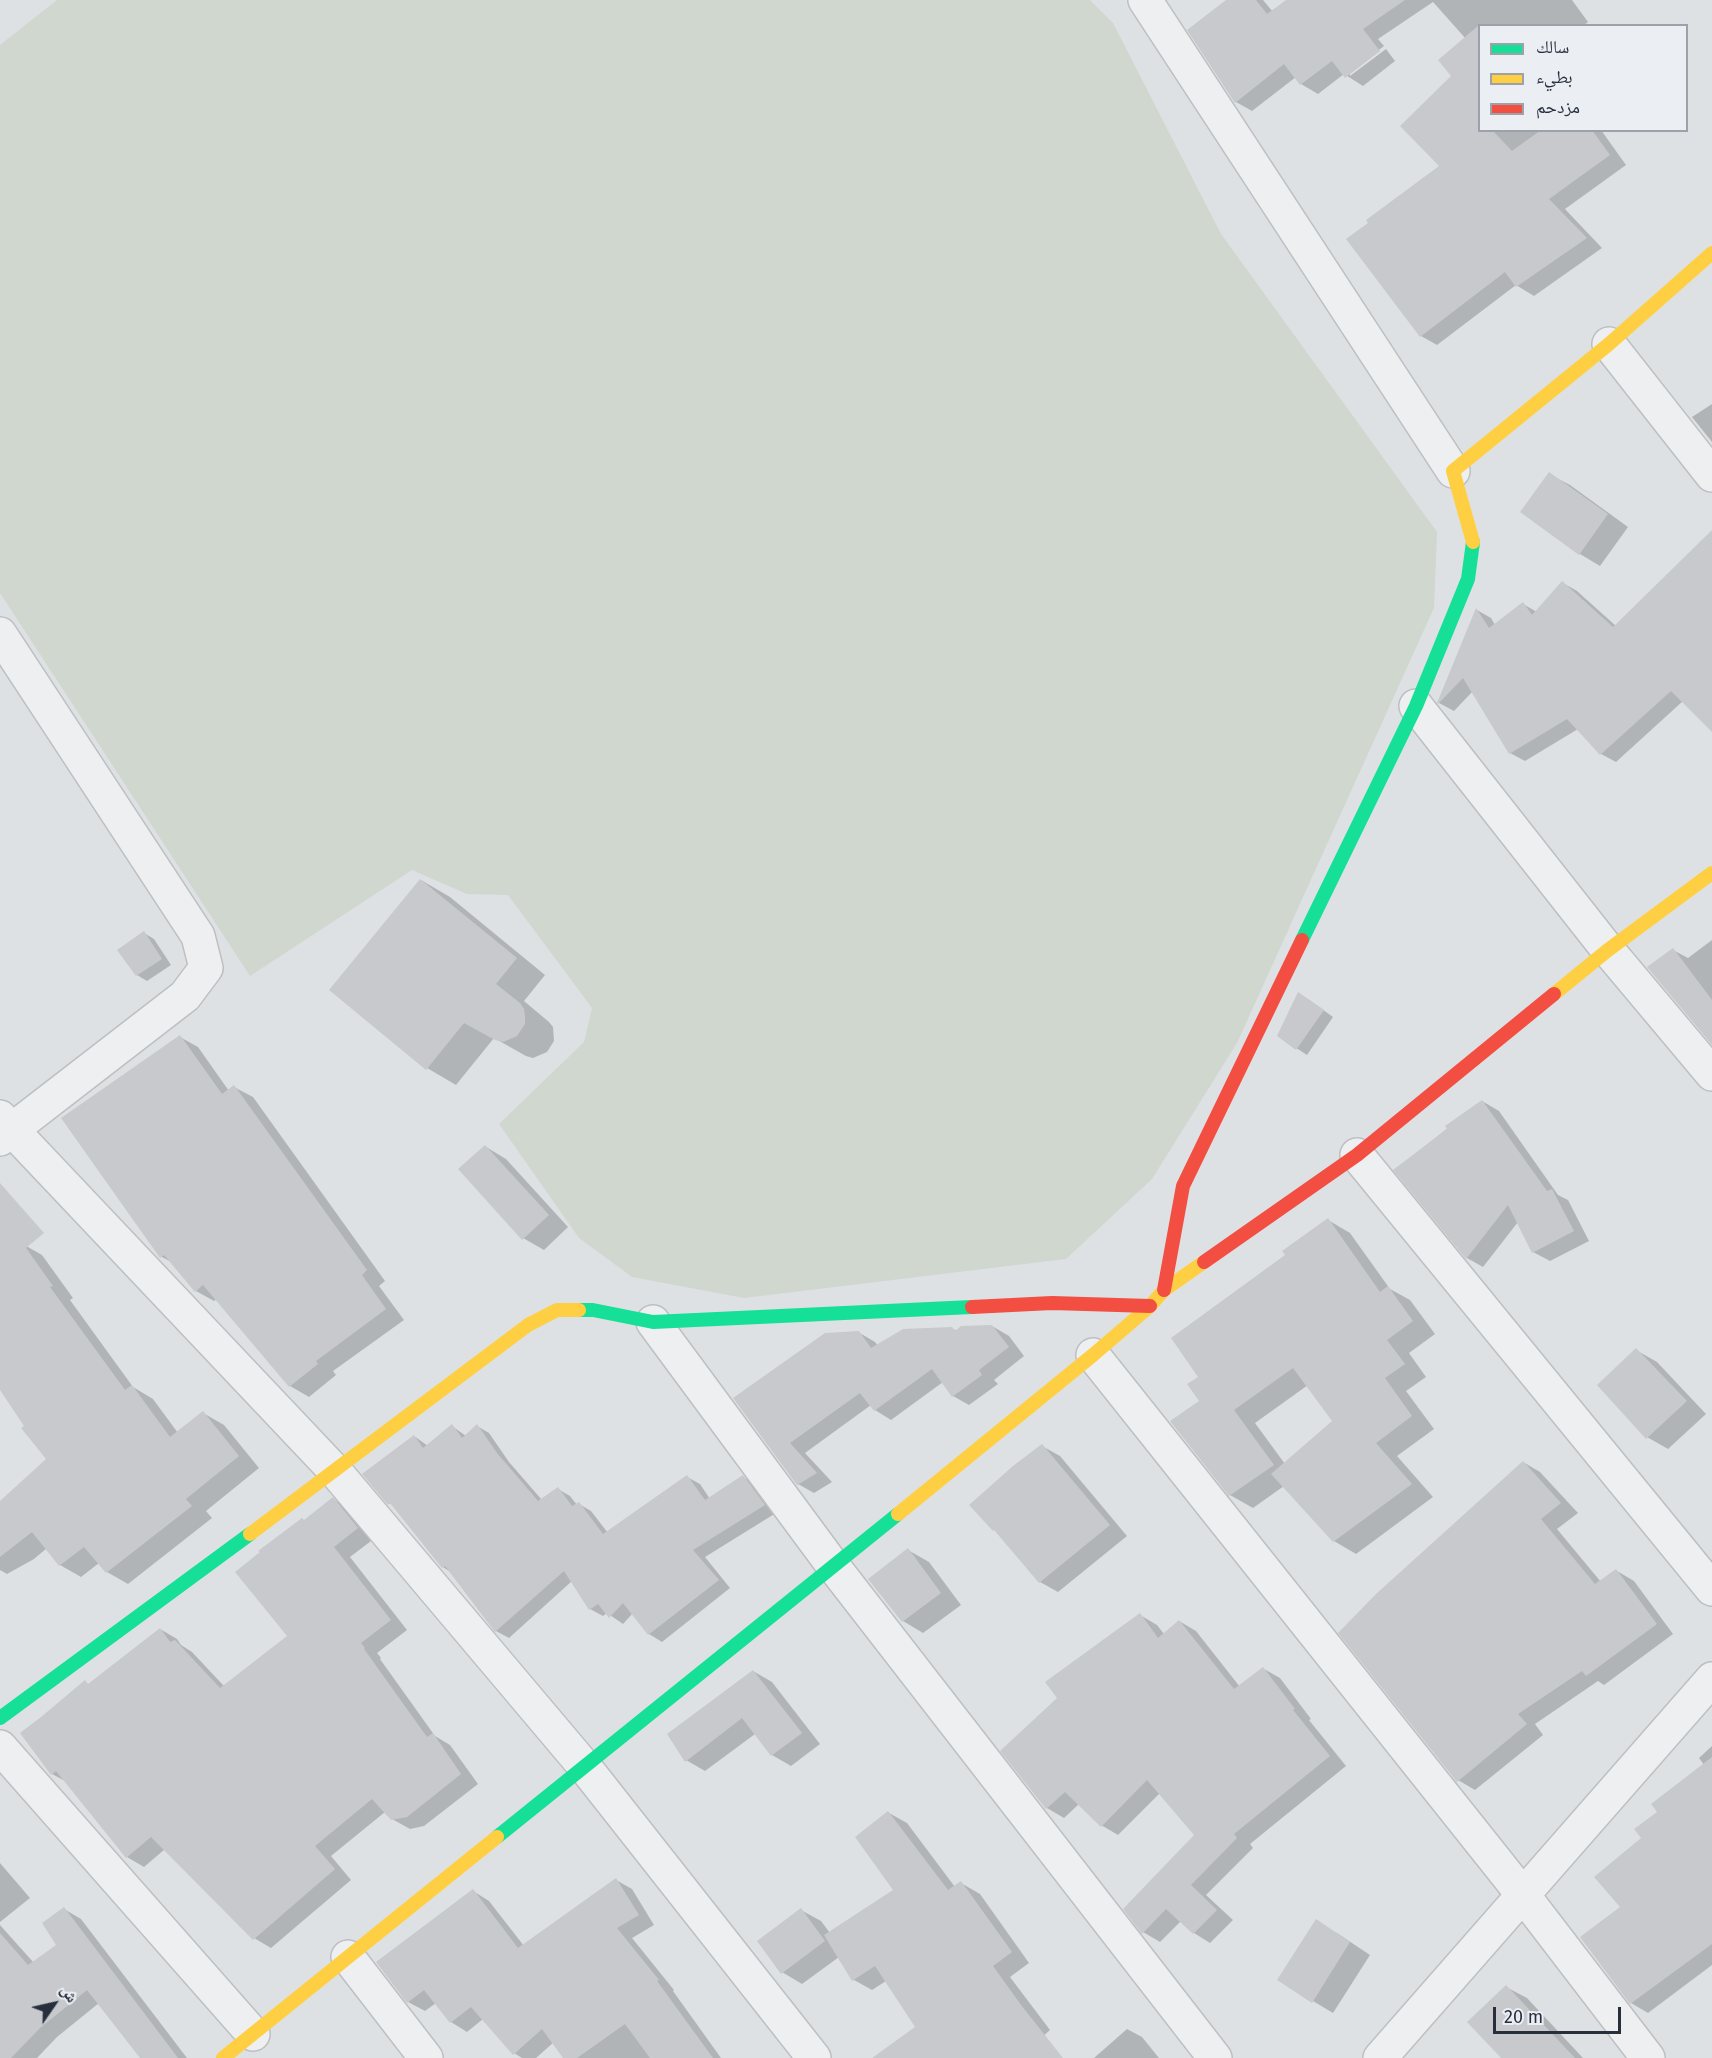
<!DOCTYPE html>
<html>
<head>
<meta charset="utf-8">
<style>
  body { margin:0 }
  #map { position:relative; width:1712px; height:2058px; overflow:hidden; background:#dee1e4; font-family:"Fira Sans","Noto Naskh Arabic",sans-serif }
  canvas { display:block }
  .legend { position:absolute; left:1478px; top:24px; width:210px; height:108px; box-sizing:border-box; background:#ebeff4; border:2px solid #9da2aa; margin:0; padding:8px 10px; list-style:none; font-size:18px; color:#272e3c }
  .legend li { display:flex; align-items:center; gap:12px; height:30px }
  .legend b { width:30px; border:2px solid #9da2aa }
  .north { position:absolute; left:24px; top:1974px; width:60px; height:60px; -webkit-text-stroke:4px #ebeff4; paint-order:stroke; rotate:56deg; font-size:16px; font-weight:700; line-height:24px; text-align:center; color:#272e3c }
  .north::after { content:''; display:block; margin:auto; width:21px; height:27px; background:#272e3c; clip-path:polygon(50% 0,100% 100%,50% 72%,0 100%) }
  .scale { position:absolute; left:1493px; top:2007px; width:128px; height:27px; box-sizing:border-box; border:3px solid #272e3c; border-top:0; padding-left:8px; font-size:18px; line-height:21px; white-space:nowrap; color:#272e3c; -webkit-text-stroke:4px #ebeff4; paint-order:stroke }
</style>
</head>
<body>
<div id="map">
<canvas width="1712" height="2058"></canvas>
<ul class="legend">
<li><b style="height:8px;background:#16e098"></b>سالك</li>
<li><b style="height:8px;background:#ffcf43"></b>بطيء</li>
<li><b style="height:8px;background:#f24e42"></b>مزدحم</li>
</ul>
<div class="north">ش</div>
<div class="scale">20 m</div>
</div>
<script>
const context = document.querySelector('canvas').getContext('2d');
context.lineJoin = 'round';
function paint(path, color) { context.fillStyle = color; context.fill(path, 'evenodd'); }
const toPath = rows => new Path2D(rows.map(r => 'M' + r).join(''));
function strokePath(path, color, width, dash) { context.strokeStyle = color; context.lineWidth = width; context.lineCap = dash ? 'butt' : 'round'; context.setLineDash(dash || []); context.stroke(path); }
const green = toPath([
  [57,0,1090,0,1113,23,1221,234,1437,532,1434,608,1237,1043,1152,1179,1066,1259,744,1298,632,1277,579,1238,499,1124,584,1042,592,1008,508,895,467,894,412,870,250,976,0,593,0,45]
]);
const shadow = toPath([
  [1229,0,1263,0,1273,12,1289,0,1572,0,1588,22,1583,26,1480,26,1480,130,1601,130,1626,165,1565,209,1602,248,1534,296,1516,285,1437,345,1421,336,1453,76,1466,39,1433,2,1378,39,1384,46,1350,72,1350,76,1386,49,1395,61,1363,86,1344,74,1318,94,1301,84,1296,77,1252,111,1236,102],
  [1712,404,1712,442,1692,417],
  [1549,474,1570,485,1628,527,1600,566,1580,554],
  [1712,575,1712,728,1683,701,1616,762,1601,754,1578,729,1525,761,1510,753,1473,691,1454,711,1439,703,1477,610,1491,618,1495,625,1523,604,1537,612,1563,583,1577,591,1616,626],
  [421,880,450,897,545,975,524,1001,549,1022,553,1027,554,1041,547,1052,533,1058,526,1056,494,1038,456,1085,427,1068],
  [144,933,154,939,171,965,147,981,137,975,120,950],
  [1712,940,1712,1042,1673,950,1688,958],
  [1308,999,1333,1017,1307,1055,1278,1036],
  [180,1037,198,1047,229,1091,234,1087,253,1097,385,1281,379,1286,404,1320,333,1371,336,1375,309,1397,290,1386,217,1299,214,1301,196,1291,173,1263,162,1257],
  [1482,1101,1499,1111,1558,1195,1568,1200,1589,1241,1550,1261,1533,1252,1518,1222,1483,1267,1467,1258,1395,1170],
  [486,1147,506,1159,568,1227,544,1250,523,1238],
  [1328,1220,1350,1233,1390,1289,1410,1300,1435,1334,1409,1353,1426,1377,1406,1391,1434,1429,1397,1456,1433,1497,1356,1554,1334,1541,1284,1486,1253,1508,1230,1495,1172,1422,1201,1401,1200,1377,1287,1256],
  [1308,1385,1334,1421,1285,1464,1255,1423],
  [21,1243,42,1255,73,1298,70,1300,133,1387,153,1399,178,1433,203,1413,224,1425,259,1468,206,1511,212,1518,128,1584,107,1572,99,1563,81,1577,60,1565,47,1548,34,1559,7,1574,0,1570,0,1513,48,1459,0,1387,0,1258],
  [992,1326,1009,1336,1024,1356,994,1380,998,1384,969,1405,953,1396,943,1382,891,1420,875,1410,871,1405,805,1453,832,1482,814,1493,798,1484,735,1399,858,1332,875,1342,878,1346,951,1328,957,1331],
  [1636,1350,1657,1362,1706,1414,1668,1449,1647,1437],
  [452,1426,466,1436,477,1426,489,1433,509,1462,542,1500,558,1489,570,1496,577,1505,579,1504,591,1511,608,1533,687,1477,700,1484,710,1499,743,1477,755,1484,776,1513,705,1557,730,1588,662,1642,649,1634,633,1613,623,1624,607,1613,603,1616,590,1609,572,1581,509,1638,496,1631,452,1573,443,1567,394,1506,389,1503,414,1436,428,1446],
  [1042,1446,1060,1456,1127,1536,1058,1592,1040,1582,998,1532],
  [1523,1462,1540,1472,1578,1513,1557,1529,1601,1582,1617,1571,1634,1581,1673,1634,1604,1685,1598,1681,1535,1724,1543,1735,1475,1790,1458,1780],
  [333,1499,350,1509,375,1538,350,1557,407,1630,377,1653,381,1658,380,1659,435,1736,450,1745,478,1784,424,1826,410,1829,392,1819,385,1812,331,1856,351,1880,271,1948,254,1938,165,1849,144,1867,127,1857,67,1782,52,1774,85,1682,89,1685,160,1629,177,1639,181,1645,192,1652,224,1686,289,1637,305,1521],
  [908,1550,929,1562,961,1605,923,1633,903,1621],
  [1140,1615,1157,1625,1164,1634,1179,1621,1196,1631,1240,1687,1264,1669,1280,1678,1311,1719,1309,1720,1346,1766,1250,1844,1253,1848,1206,1895,1233,1920,1210,1943,1194,1933,1181,1921,1160,1942,1143,1932,1196,1835,1160,1793,1118,1835,1101,1825,1079,1804,1064,1818,1047,1808,1002,1751,1059,1698],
  [753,1671,772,1682,820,1744,791,1766,772,1755,755,1734,705,1771,686,1760],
  [1712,1746,1712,1965,1648,2013,1631,2003,1582,1938,1622,1908,1643,1838,1659,1812,1704,1765,1699,1758],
  [889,1813,907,1823,955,1887,961,1883,980,1894,1029,1963,1010,1977,1050,2030,1019,2058,903,2058,917,2027,886,1981,872,1990,854,1980,839,1957,802,1984,782,1972,801,1910,821,1921,830,1933,895,1890],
  [0,1863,30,1898,0,1922],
  [616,1880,632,1889,654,1925,632,1938,674,1990,673,1991,721,2058,565,2058,554,2042,536,2058,522,2058,514,2053,483,2019,467,2032,451,2022,436,2003,425,2011,408,2002,473,1891,489,1901,524,1946],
  [64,1909,81,1919,187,2058,142,2058,99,2003,57,2037,37,2058,0,2058,0,1925,34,1963,58,1945],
  [1337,1933,1370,1955,1333,2013,1313,2001],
  [1506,1987,1527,1998,1583,2058,1503,2058],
  [1127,2029,1142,2037,1159,2058,1094,2058]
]);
const building = toPath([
  [1226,0,1256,0,1267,14,1286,0,1405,0,1363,29,1380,51,1345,78,1332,61,1300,85,1284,64,1235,103,1187,30],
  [1479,25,1479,130,1492,130,1512,151,1541,130,1592,130,1610,155,1549,199,1587,238,1516,287,1505,272,1420,337,1346,239,1368,223,1366,220,1439,166,1400,126,1451,76,1438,60],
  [1549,472,1608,514,1579,555,1520,512],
  [1712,530,1712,732,1671,691,1600,755,1567,719,1509,754,1463,678,1438,704,1437,703,1476,608,1489,628,1523,602,1532,615,1562,581,1613,627],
  [420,879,517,958,496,984,520,1003,524,1009,525,1017,525,1024,517,1036,503,1042,495,1040,464,1023,426,1070,329,990],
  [144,931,162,959,136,976,117,950],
  [1673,948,1712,1000,1712,1045,1647,967],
  [1298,992,1324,1010,1296,1050,1277,1036],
  [180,1035,222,1094,234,1085,367,1270,362,1275,386,1309,316,1361,318,1364,289,1387,203,1285,195,1292,164,1255,160,1258,61,1118],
  [1482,1100,1547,1191,1552,1189,1574,1231,1532,1253,1508,1205,1466,1259,1393,1170,1447,1129,1445,1126],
  [485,1145,549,1215,522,1240,458,1169],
  [0,1183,44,1233,26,1248,53,1286,50,1287,125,1390,132,1385,170,1437,203,1411,239,1456,186,1499,192,1506,106,1573,84,1547,59,1566,32,1532,0,1557,0,1501,46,1459,21,1428,24,1426,0,1390],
  [1328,1218,1380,1292,1388,1286,1413,1321,1387,1340,1405,1364,1385,1378,1412,1416,1376,1443,1412,1484,1333,1542,1271,1474,1332,1421,1293,1368,1234,1410,1274,1465,1229,1496,1170,1421,1199,1401,1187,1384,1198,1377,1171,1338,1285,1255,1282,1251],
  [992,1325,1009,1347,979,1370,982,1375,952,1397,932,1369,874,1411,860,1393,790,1443,817,1473,797,1485,733,1398,825,1333,859,1331,871,1348,903,1329,952,1327,955,1331,961,1326],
  [1636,1348,1687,1401,1646,1439,1597,1385],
  [452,1424,462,1438,477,1424,497,1453,538,1501,558,1487,572,1506,579,1502,603,1534,687,1475,705,1500,743,1475,765,1505,693,1550,719,1580,648,1635,623,1603,609,1618,598,1604,589,1610,564,1571,495,1632,445,1566,442,1568,390,1503,388,1505,362,1474,414,1435,423,1448],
  [1042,1444,1110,1525,1039,1583,994,1530,993,1531,969,1505,1013,1466],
  [1523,1461,1561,1503,1541,1519,1595,1584,1616,1569,1657,1624,1586,1676,1582,1671,1518,1714,1527,1724,1457,1782,1338,1633,1376,1594],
  [333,1497,358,1528,334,1547,391,1620,361,1643,365,1648,364,1649,427,1737,433,1733,461,1774,407,1817,391,1820,372,1799,315,1846,335,1869,253,1940,151,1837,126,1858,56,1771,51,1775,20,1733,41,1717,85,1680,88,1684,160,1628,170,1642,175,1640,220,1688,287,1636,235,1572,260,1552,258,1551,302,1518,304,1520],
  [908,1548,941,1593,902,1622,868,1579],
  [1140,1613,1158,1638,1179,1620,1234,1689,1263,1667,1295,1709,1293,1710,1330,1756,1234,1834,1237,1838,1191,1885,1217,1910,1193,1934,1166,1909,1142,1934,1123,1909,1194,1835,1147,1780,1101,1827,1065,1792,1046,1809,1000,1751,1057,1698,1045,1682],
  [753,1670,802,1733,771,1756,742,1718,685,1762,667,1734],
  [1712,1757,1712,1944,1630,2004,1580,1937,1620,1907,1594,1877,1641,1838,1634,1829,1657,1812,1651,1804],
  [888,1811,948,1890,961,1881,1012,1952,993,1966,1021,2005,1063,2058,872,2058,915,2027,875,1966,852,1981,824,1935,893,1890,855,1837],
  [616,1878,639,1915,617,1928,659,1980,657,1981,713,2058,650,2058,625,2024,577,2058,563,2058,542,2029,513,2055,471,2007,450,2023,424,1990,407,2003,376,1962,473,1889,518,1948],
  [64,1907,178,2058,140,2058,87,1990,40,2028,11,2058,0,2058,0,1933,28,1965,56,1945,42,1923],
  [801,1908,825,1941,781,1974,757,1941],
  [1316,1919,1350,1942,1312,2003,1277,1980],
  [1506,1985,1575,2058,1501,2058,1467,2022]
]);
const street = toPath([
  [1145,0,1453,471],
  [1609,344,1712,475],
  [0,634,198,936,206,968,185,996,0,1139],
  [1416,706,1608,950,1712,1074],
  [0,1117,335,1471,584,1766,814,2058],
  [1357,1155,1712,1589],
  [653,1322,834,1567,1215,2058],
  [1093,1355,1523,1895,1648,2058],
  [0,1747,253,2034],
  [348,1957,426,2058],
  [1380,2058,1712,1679]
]);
const fast = toPath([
  [1302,940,1416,706,1468,579,1473,542],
  [579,1310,593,1310,653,1322,972,1307],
  [0,1718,250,1534],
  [497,1837,898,1514]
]);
const slow = toPath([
  [1473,542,1453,471,1609,344,1712,253],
  [1554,994,1608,950,1712,873],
  [898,1514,1093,1355,1150,1306,1164,1290,1204,1262],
  [250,1534,528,1325,557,1310,579,1310],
  [223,2058,497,1837]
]);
const jam = toPath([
  [1204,1262,1357,1155,1554,994],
  [1164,1290,1183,1186,1302,940],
  [972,1307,1052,1303,1150,1306]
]);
paint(green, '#cfd7cf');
paint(shadow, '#0003');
paint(building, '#c7c9cc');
strokePath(street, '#bdbfc2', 36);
strokePath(street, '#eeeff0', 33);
strokePath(fast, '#16e098', 14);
strokePath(slow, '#ffcf43', 14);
strokePath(jam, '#f24e42', 14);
</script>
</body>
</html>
